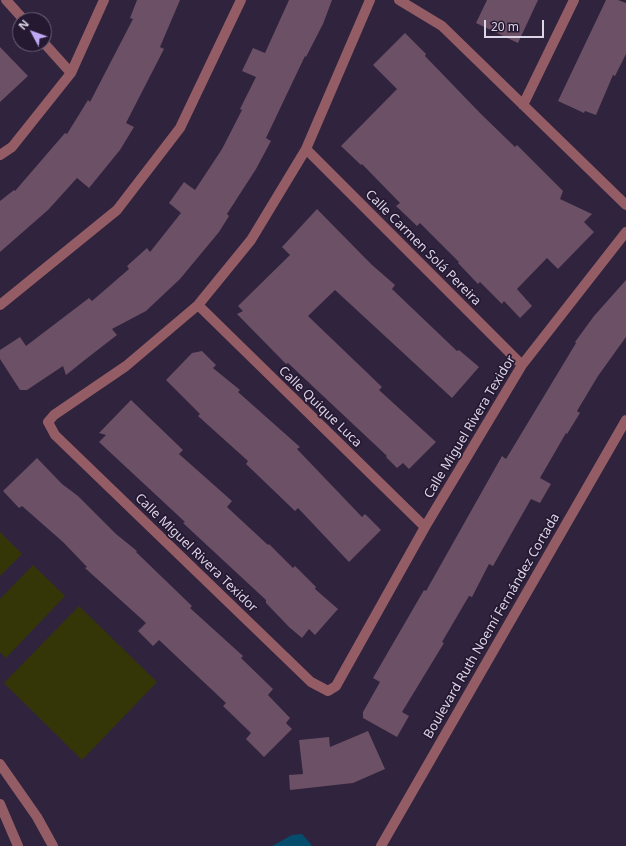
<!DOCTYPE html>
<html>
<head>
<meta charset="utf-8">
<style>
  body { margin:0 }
  #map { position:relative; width:626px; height:846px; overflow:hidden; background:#2f233d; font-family:"Noto Sans",sans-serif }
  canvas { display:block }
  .north { position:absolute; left:12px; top:12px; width:40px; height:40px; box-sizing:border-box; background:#251932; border:1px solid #6e647a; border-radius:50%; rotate:311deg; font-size:11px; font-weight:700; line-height:16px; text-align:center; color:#dcd5e7 }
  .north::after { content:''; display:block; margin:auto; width:14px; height:18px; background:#bfa9f4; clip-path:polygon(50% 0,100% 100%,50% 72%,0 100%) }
  .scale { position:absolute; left:484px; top:20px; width:60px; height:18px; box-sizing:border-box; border:2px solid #dcd5e7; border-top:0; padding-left:5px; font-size:12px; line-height:14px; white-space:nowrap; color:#dcd5e7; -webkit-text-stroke:3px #251932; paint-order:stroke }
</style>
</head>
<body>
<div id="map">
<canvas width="626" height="846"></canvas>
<div class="north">N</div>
<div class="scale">20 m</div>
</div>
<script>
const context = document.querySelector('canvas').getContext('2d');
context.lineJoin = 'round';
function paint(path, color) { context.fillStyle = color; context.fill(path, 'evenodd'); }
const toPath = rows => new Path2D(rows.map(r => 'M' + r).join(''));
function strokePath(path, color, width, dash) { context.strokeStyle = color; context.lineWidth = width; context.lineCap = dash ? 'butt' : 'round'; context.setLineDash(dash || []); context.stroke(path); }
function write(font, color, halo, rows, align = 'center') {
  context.font = font + ' "Noto Sans",sans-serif'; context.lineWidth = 3.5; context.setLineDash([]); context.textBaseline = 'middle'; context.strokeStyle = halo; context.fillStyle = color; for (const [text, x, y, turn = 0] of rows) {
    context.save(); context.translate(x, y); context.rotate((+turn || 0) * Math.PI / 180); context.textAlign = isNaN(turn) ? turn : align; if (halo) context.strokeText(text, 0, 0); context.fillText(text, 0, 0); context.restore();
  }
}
const green = toPath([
  [0,532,22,554,0,576],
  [33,565,65,596,6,658,0,652,0,599],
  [79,606,157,682,82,760,4,683]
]);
const water = toPath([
  [302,834,311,844,311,846,272,846,292,835]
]);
const building = toPath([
  [137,0,180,0,160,47,164,49,126,123,134,127,120,150,89,188,77,178,48,210,0,252,0,201,14,190,15,191,65,133,67,134,88,100,90,102,133,19,130,18],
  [289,0,332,0,323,24,306,57,305,56,266,138,271,141,256,169,227,214,229,216,219,232,180,279,146,311,112,329,117,335,86,359,66,375,63,366,27,390,20,390,0,359,0,350,20,337,26,346,89,298,92,301,129,269,127,266,147,248,150,252,181,213,169,203,184,182,195,190,222,149,242,110,240,109,256,77,242,71,253,48,265,53],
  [487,0,538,0,518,43,476,23],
  [606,0,618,0,626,3,626,54,615,76,613,75,596,115,585,111,584,113,558,101],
  [405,33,426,54,425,56,480,113,515,147,517,145,563,191,560,199,592,214,584,222,594,232,558,269,547,258,517,289,532,306,520,318,504,301,502,304,480,282,478,284,458,263,459,262,420,223,417,226,396,206,400,203,362,164,361,165,341,146,397,89,373,65],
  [0,47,28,76,0,102],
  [317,209,371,264,395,285,392,289,457,351,459,350,479,367,452,398,335,290,308,316,382,387,379,390,436,442,409,469,403,463,397,468,386,457,387,456,288,363,286,364,237,314,243,311,238,306,290,255,282,247],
  [626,280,626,337,598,376,577,411,580,413,567,434,566,433,540,478,551,484,540,503,531,499,493,566,489,564,472,597,469,596,442,642,444,643,402,712,409,716,397,737,363,718,363,712,380,682,373,678,424,590,426,591,502,456,506,459,576,343,575,342,594,316],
  [202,351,216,365,213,368,240,390,238,392,300,447,297,449,362,517,365,514,381,530,349,562,298,508,295,511,246,464,248,461,198,416,200,414,166,380,192,353],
  [131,400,183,450,179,454,232,501,227,507,268,545,269,544,293,568,295,566,316,587,315,589,338,609,315,635,309,629,302,638,289,627,266,603,266,600,183,523,185,522,99,442,106,435,99,433],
  [37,458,62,484,78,496,116,534,137,551,136,552,192,606,190,608,243,656,241,658,273,689,268,695,290,718,286,723,292,729,264,757,246,739,251,733,223,706,226,703,159,640,153,646,138,631,146,623,85,568,87,567,63,542,22,506,19,508,3,491],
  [368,731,385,769,353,783,290,790,289,775,303,774,299,740,329,737,330,747]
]);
const minor = toPath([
  [6,0,24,20],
  [370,0,306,149,251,240,198,305,126,366,54,415,48,422,55,435,311,682,328,691,336,686,425,527,522,365,626,232],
  [399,0,442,26,626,205],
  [44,43,71,73],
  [523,105,574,0],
  [306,149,522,365],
  [0,155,12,147,71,73,104,0],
  [0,305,117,210,180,128,241,0],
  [198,305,425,527],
  [0,764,37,817,53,846],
  [0,804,18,846],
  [381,846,626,420]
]);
const streetNames = [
  ["Calle Carmen Solá Pereira",423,248,45],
  ["Calle Quique Luca",320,407,44],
  ["Calle Miguel Rivera Texidor",470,427,-59],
  ["Calle Miguel Rivera Texidor",196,553,44],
  ["Boulevard Ruth Noemí Fernández Cortada",492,626,-60]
];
paint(green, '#353607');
paint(water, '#064c6c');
paint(building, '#6c5065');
strokePath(minor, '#945d65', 10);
write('13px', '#dcd5e7', '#251932', streetNames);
</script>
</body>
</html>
